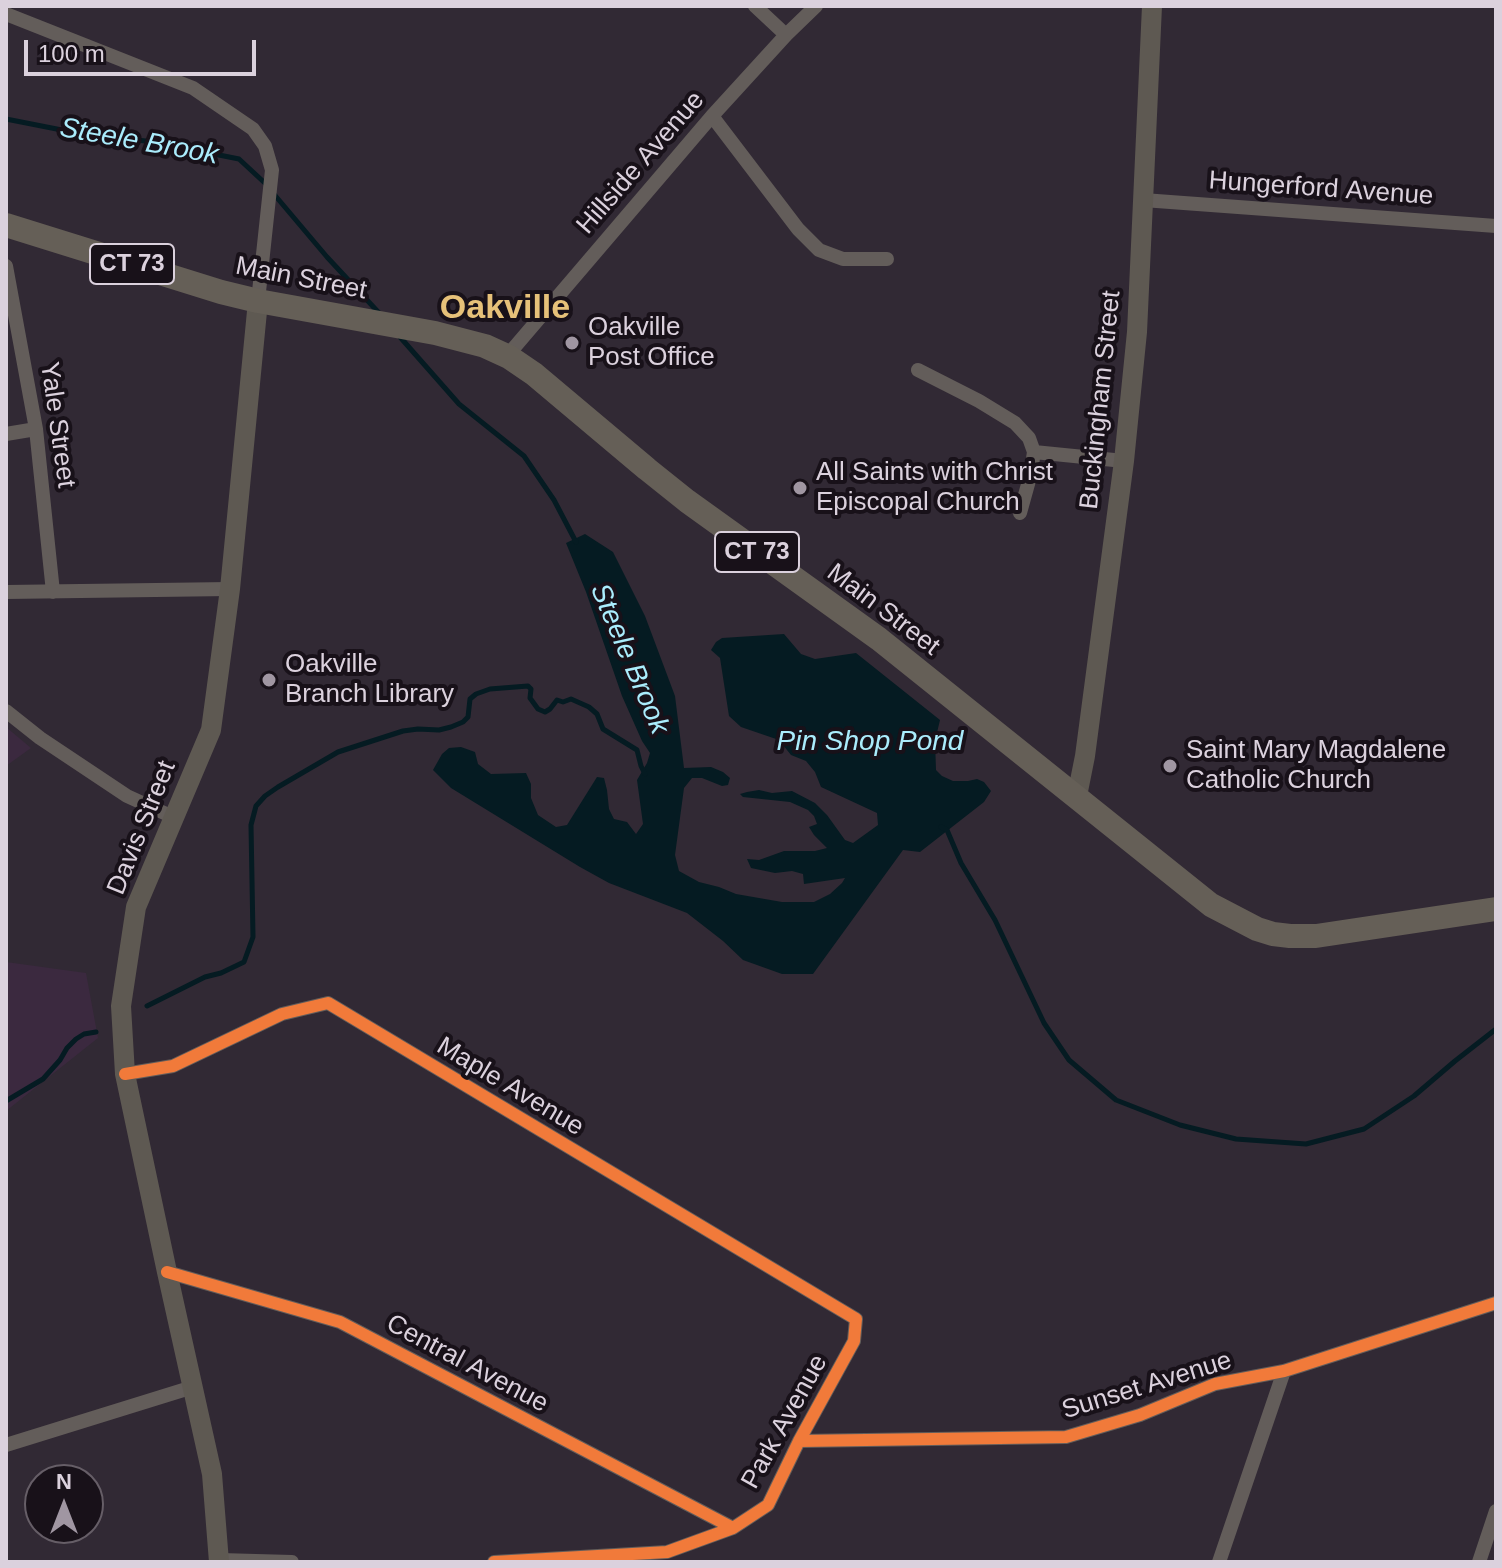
<!DOCTYPE html>
<html>
<head>
<meta charset="utf-8">
<style>
  body { margin:0 }
  #map { position:relative; width:1502px; height:1568px; overflow:hidden; background:#312934; font-family:Arial,sans-serif }
  canvas { display:block }
  .frame { position:absolute; inset:0; border:8px solid #dbd1dd; pointer-events:none }
  .north { position:absolute; left:24px; top:1464px; width:80px; height:80px; box-sizing:border-box; background:#181119; border:2px solid #665e67; border-radius:50%; rotate:0deg; font-size:22px; font-weight:700; line-height:32px; text-align:center; color:#dbd1dd }
  .north::after { content:''; display:block; margin:auto; width:28px; height:36px; background:#a096a2; clip-path:polygon(50% 0,100% 100%,50% 72%,0 100%) }
  .scale { position:absolute; left:24px; top:40px; width:232px; height:36px; box-sizing:border-box; border:4px solid #dbd1dd; border-top:0; padding-left:10px; font-size:24px; line-height:28px; white-space:nowrap; color:#dbd1dd; -webkit-text-stroke:6px #181119; paint-order:stroke }
</style>
</head>
<body>
<div id="map">
<canvas width="1502" height="1568"></canvas>
<div class="frame"></div>
<div class="north">N</div>
<div class="scale">100 m</div>
</div>
<script>
const context = document.querySelector('canvas').getContext('2d');
context.lineJoin = 'round';
function paint(path, color) { context.fillStyle = color; context.fill(path, 'evenodd'); }
const toPath = rows => new Path2D(rows.map(r => 'M' + r).join(''));
function strokePath(path, color, width, dash) { context.strokeStyle = color; context.lineWidth = width; context.lineCap = dash ? 'butt' : 'round'; context.setLineDash(dash || []); context.stroke(path); }
function write(font, color, halo, rows, align = 'center') {
  context.font = font + ' Arial,sans-serif'; context.lineWidth = 8; context.setLineDash([]); context.textBaseline = 'middle'; context.strokeStyle = halo; context.fillStyle = color; for (const [text, x, y, turn = 0] of rows) {
    context.save(); context.translate(x, y); context.rotate((+turn || 0) * Math.PI / 180); context.textAlign = isNaN(turn) ? turn : align; if (halo) context.strokeText(text, 0, 0); context.fillText(text, 0, 0); context.restore();
  }
}
const built = toPath([
  [6,727,31,748,6,766],
  [6,962,86,973,98,1038,6,1111]
]);
const water = toPath([
  [585,534,613,552,645,616,675,696,684,768,711,767,723,772,730,778,728,785,722,786,702,778,692,778,684,788,675,855,679,871,699,882,719,887,736,894,782,902,814,902,830,894,842,883,845,878,804,884,803,874,792,871,775,873,751,868,747,859,759,860,784,851,815,851,827,848,814,835,809,827,817,824,814,816,808,810,790,802,743,797,740,794,747,792,759,790,772,793,792,791,815,803,827,815,845,840,853,843,878,825,877,813,821,787,815,772,806,761,791,755,779,740,741,727,729,716,720,658,711,650,716,642,722,638,784,634,801,654,815,659,856,653,940,720,935,741,936,770,942,776,953,781,968,781,977,779,984,782,991,791,984,802,920,852,903,850,813,974,782,974,743,960,723,941,687,913,609,883,580,867,451,788,433,770,442,754,449,748,461,747,475,752,478,764,491,774,526,773,531,784,531,798,538,815,556,827,567,825,597,777,604,778,607,790,609,809,614,819,627,822,636,834,643,824,637,780,647,763,650,753,642,741,622,696,586,592,566,543]
]);
const stream = toPath([
  [6,119,77,133,154,142,239,159,267,185],
  [273,193,327,257,380,314],
  [400,337,459,404,524,456,554,500,576,542],
  [941,827,947,830,961,863,995,920,1044,1023,1069,1060,1116,1100,1180,1125,1236,1139,1306,1144,1364,1129,1414,1096,1455,1061,1496,1029],
  [147,1006,205,977,221,973,244,962,253,937,251,825,256,806,265,796,278,787,338,752,403,731,418,729,439,730,451,727,463,722,468,717,470,699,476,694,490,689,528,686,531,689,530,698,538,709,545,712,550,709,557,700,563,702,571,699,589,707,597,714,603,729,637,750,641,766,645,774],
  [6,1101,43,1079,60,1060,67,1048,76,1039,84,1034,96,1032]
]);
const street = toPath([
  [755,6,786,35],
  [6,14,193,88,253,129,265,146,272,170,258,301],
  [712,116,798,229,819,250,843,259,887,259],
  [1143,200,1496,226],
  [6,266,36,429,53,592],
  [507,356,712,116,786,35,816,6],
  [918,370,979,401,1015,423,1029,438,1034,452,1030,477,1020,513],
  [6,434,36,429],
  [1034,452,1124,461],
  [6,592,230,589],
  [6,711,40,738,127,796,173,817],
  [125,1074,173,1066,282,1014,328,1003,856,1319,854,1341,799,1441,768,1505,733,1528,667,1552,494,1562],
  [167,1272,340,1322,733,1528],
  [799,1441,1066,1437,1140,1415,1215,1384,1284,1371,1496,1303],
  [6,1445,193,1387],
  [220,1560,292,1562],
  [1219,1562,1284,1371],
  [1479,1562,1496,1511]
]);
const secondary = toPath([
  [1077,796,1085,756,1124,461,1137,332,1152,6],
  [219,1562,212,1474,167,1272,125,1074,121,1006,136,907,211,730,230,589,258,301]
]);
const primary = toPath([
  [6,225,221,292,258,301,435,333,485,346,509,357,534,374,647,469,687,501,879,639,1211,905,1257,929,1273,934,1290,936,1316,936,1496,909]
]);
const cycleway = toPath([
  [125,1074,173,1066,282,1014,328,1003,856,1319,854,1341,799,1441,768,1505,733,1528,667,1552,494,1562],
  [167,1272,340,1322,733,1528],
  [799,1441,1066,1437,1140,1415,1215,1384,1284,1371,1496,1303]
]);
const markers = [
  [572,343,8,"#a096a2"],
  [800,488,8,"#a096a2"],
  [269,680,8,"#a096a2"],
  [1170,766,8,"#a096a2"]
];
const shields = [
  [132,264,84],
  [757,552,84]
];
const shieldNames = [
  ["CT 73",132,264],
  ["CT 73",757,552]
];
const streetNames = [
  ["Hillside Avenue",641,163,-49],
  ["Hungerford Avenue",1321,189,4],
  ["Main Street",301,279,11],
  ["Buckingham Street",1101,400,-84],
  ["Yale Street",57,425,82],
  ["Main Street",883,610,37],
  ["Davis Street",142,828,-68],
  ["Maple Avenue",510,1087,31],
  ["Central Avenue",467,1364,28],
  ["Sunset Avenue",1147,1386,-17],
  ["Park Avenue",785,1422,-61]
];
const poiNames = [
  ["Oakville",588,328],
  ["Post Office",588,358],
  ["All Saints with Christ",816,473],
  ["Episcopal Church",816,503],
  ["Oakville",285,665],
  ["Branch Library",285,695],
  ["Saint Mary Magdalene",1186,751],
  ["Catholic Church",1186,781]
];
const waterNames = [
  ["Steele Brook",139,142,10],
  ["Steele Brook",629,659,67],
  ["Pin Shop Pond",870,742]
];
const districtNames = [
  ["Oakville",505,309]
];
paint(built, '#3b293f');
paint(water, '#051b22');
strokePath(stream, '#051b22', 5);
strokePath(street, '#635d5a', 14);
strokePath(secondary, '#5e5952', 20);
strokePath(primary, '#655f57', 24);
strokePath(cycleway, '#f17a3a', 12);
for (const [x, y, r, color] of markers) { const dot = new Path2D(); dot.arc(x, y, r, 0, 2 * Math.PI); context.fillStyle = color; context.fill(dot); strokePath(dot, '#181119', 3); }
for (const [x, y, w] of shields) { const box = new Path2D(); box.roundRect(x - w / 2, y - 20, w, 40, 6); context.fillStyle = '#181119'; context.fill(box); strokePath(box, '#dbd1dd', 2); }
write('bold 24px', '#dbd1dd', null, shieldNames);
write('26px', '#dbd1dd', '#181119', streetNames);
write('26px', '#dbd1dd', '#181119', poiNames, 'left');
write('italic 28px', '#aaecfc', '#181119', waterNames);
write('bold 34px', '#e6c179', '#181119', districtNames);
</script>
</body>
</html>
